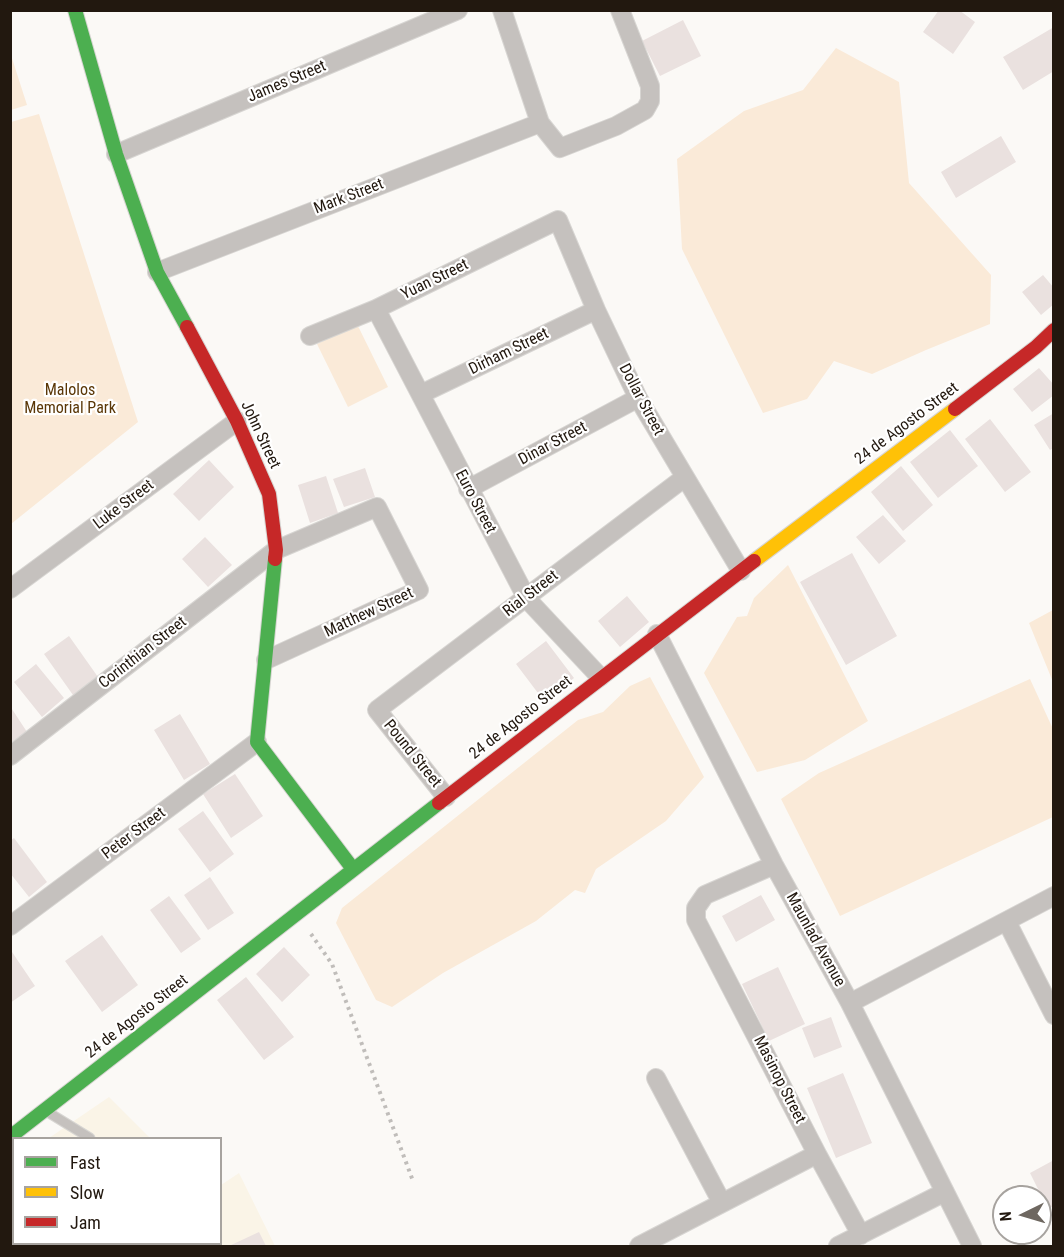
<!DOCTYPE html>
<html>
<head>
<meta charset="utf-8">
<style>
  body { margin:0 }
  #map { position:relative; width:1064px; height:1257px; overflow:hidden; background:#fbf9f6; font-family:"Roboto Condensed",sans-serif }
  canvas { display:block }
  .frame { position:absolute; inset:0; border:12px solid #22180f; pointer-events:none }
  .legend { position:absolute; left:12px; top:1137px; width:210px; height:108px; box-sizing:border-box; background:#fff; border:2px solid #a7a39f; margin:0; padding:8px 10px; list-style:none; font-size:18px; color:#22180f }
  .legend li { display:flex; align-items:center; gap:12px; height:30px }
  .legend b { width:30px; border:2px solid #a7a39f }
  .north { position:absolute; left:992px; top:1185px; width:60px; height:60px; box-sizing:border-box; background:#fff; border:2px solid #a7a39f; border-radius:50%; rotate:265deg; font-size:16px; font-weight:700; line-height:24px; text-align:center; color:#22180f }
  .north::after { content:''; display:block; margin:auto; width:21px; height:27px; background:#6e6760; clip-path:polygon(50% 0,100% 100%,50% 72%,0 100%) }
</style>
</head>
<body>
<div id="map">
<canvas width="1064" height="1257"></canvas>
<div class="frame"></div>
<ul class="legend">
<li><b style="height:8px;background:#4caf50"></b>Fast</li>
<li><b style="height:8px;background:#ffc107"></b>Slow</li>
<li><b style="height:8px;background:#c62828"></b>Jam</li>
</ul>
<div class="north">N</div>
</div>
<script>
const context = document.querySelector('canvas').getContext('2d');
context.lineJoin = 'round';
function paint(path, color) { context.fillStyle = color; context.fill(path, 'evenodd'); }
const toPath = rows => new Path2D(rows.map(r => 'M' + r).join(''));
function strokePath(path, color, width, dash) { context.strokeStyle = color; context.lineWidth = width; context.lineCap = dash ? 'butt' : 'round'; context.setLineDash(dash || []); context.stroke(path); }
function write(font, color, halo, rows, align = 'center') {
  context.font = font + ' "Roboto Condensed",sans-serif'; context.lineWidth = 4.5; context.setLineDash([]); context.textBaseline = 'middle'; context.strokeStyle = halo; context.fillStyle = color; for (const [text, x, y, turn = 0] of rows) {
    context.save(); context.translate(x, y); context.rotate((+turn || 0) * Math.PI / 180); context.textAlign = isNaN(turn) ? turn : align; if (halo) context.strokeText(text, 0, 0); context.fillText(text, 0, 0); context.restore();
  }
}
const commercial = toPath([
  [109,1097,150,1138,49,1138],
  [13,1163,14,1244,220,1244,221,1185,239,1173,275,1246,11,1246,10,1165]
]);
const green = toPath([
  [836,48,899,82,909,183,991,275,990,324,926,350,872,374,834,361,807,399,763,413,682,249,677,159,744,111,803,90],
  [10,52,27,105,11,110,10,110],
  [39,114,138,422,11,524,11,122],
  [357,324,388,387,348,407,317,344],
  [788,565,868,721,805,760,757,772,704,673,737,617,747,616,754,598],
  [1053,610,1053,682,1029,623],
  [650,677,704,777,666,821,596,869,585,893,575,890,536,921,443,973,392,1007,376,1000,336,923,342,908,578,720,603,712,630,686],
  [1030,679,1053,729,1053,817,840,916,781,799,819,773]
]);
const building = toPath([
  [939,10,959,10,975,22,953,54,923,32],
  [683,20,701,56,660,76,642,41],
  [1054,27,1054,71,1023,90,1003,57],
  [1001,136,1016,162,956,198,941,172],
  [1043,275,1054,288,1054,304,1041,315,1022,292],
  [1039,368,1054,385,1054,395,1032,412,1013,389],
  [1054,413,1054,448,1050,450,1034,425],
  [990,419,1031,472,1005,492,965,439],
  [950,430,978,466,938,498,910,462],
  [209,460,234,487,199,521,173,494],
  [901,466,933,505,903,531,871,492],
  [365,468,375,497,344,507,333,479],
  [326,476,338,513,310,523,298,485],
  [883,515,906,541,879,564,856,537],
  [205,537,232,565,208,587,182,559],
  [852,553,897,636,846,665,800,582],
  [627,596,649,622,620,647,598,621],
  [69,636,98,677,73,695,44,654],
  [546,641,574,678,544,701,516,664],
  [36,664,64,698,42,717,14,682],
  [10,706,27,732,10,743],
  [180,714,210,764,184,780,154,730],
  [235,774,263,816,231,838,203,794],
  [203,811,234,854,210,872,178,829],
  [14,838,47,882,29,897,10,873,10,841],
  [210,877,234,913,208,930,184,895],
  [761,895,775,920,736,942,722,916],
  [169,896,201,939,181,953,150,910],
  [102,935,138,985,102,1012,65,961],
  [284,947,310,975,282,1002,256,974],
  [10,949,35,986,10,1003],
  [778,967,805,1024,769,1041,742,984],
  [246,977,294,1037,264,1060,217,1000],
  [831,1017,842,1047,814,1058,802,1028],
  [843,1073,872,1143,836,1158,807,1088],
  [1054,1160,1054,1206,1048,1209,1030,1173],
  [259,1232,266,1246,229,1246],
  [42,1244,128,1244,122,1246,44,1246]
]);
const path = toPath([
  [311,934,332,964,413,1181]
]);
const lane = toPath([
  [46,1111,90,1138],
  [179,1244,182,1246]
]);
const street = toPath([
  [502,10,540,123,560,148,616,126,645,110,650,101,650,86,620,10],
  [116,154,458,10],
  [157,272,540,123],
  [376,309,527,599,600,677],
  [310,336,376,309,558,220,596,310,638,398,741,571],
  [421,394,596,310],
  [468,489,638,398],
  [10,589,237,421],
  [657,634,774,865,850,1003,972,1246],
  [10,756,276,550,377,507,419,590,266,660],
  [446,797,377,710,684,478],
  [1007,922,1054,1015],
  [10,926,257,742],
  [850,1003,1054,896],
  [656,1078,722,1203],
  [817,1154,861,1235],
  [639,1246,817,1154,696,920,696,908,705,895,774,865],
  [838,1246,945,1192]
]);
const fast = toPath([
  [75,10,116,154,157,272,187,327],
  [275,559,257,742,353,869],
  [10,1137,439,803]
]);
const slow = toPath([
  [754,561,955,409]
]);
const jam = toPath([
  [187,327,237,421,269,494,276,550,275,559],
  [955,409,1036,347,1054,330],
  [439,803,754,561]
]);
const streetNames = [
  ["James Street",287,82,-23],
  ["Mark Street",349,197,-21],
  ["Yuan Street",435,280,-26],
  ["Dirham Street",509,352,-26],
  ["Dollar Street",641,400,62],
  ["24 de Agosto Street",907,424,-37],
  ["John Street",260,435,65],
  ["Dinar Street",553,444,-28],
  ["Euro Street",475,502,62],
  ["Luke Street",124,505,-37],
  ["Rial Street",531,594,-38],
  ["Matthew Street",369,613,-25],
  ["Corinthian Street",143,653,-38],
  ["24 de Agosto Street",521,718,-38],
  ["Pound Street",412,754,51],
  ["Peter Street",134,834,-37],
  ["Maunlad Avenue",815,940,61],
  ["24 de Agosto Street",137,1017,-38],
  ["Masinop Street",779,1080,63]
];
const parkNames = [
  ["Malolos",70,391],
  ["Memorial Park",70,409]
];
paint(commercial, '#faf4e7');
paint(green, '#faead8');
paint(building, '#eae1df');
strokePath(lane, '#d7d5d2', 11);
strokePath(street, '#d7d5d2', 20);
strokePath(fast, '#d7d5d2', 16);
strokePath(slow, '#d7d5d2', 16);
strokePath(jam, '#d7d5d2', 16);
strokePath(path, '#c0bdba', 4, [3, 4.5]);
strokePath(lane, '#c5c1be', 9);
strokePath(street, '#c5c1be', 18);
strokePath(fast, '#4caf50', 14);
strokePath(slow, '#ffc107', 14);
strokePath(jam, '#c62828', 14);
write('16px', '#22180f', '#fff', streetNames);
write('16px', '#5a3707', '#fff', parkNames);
</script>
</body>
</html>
